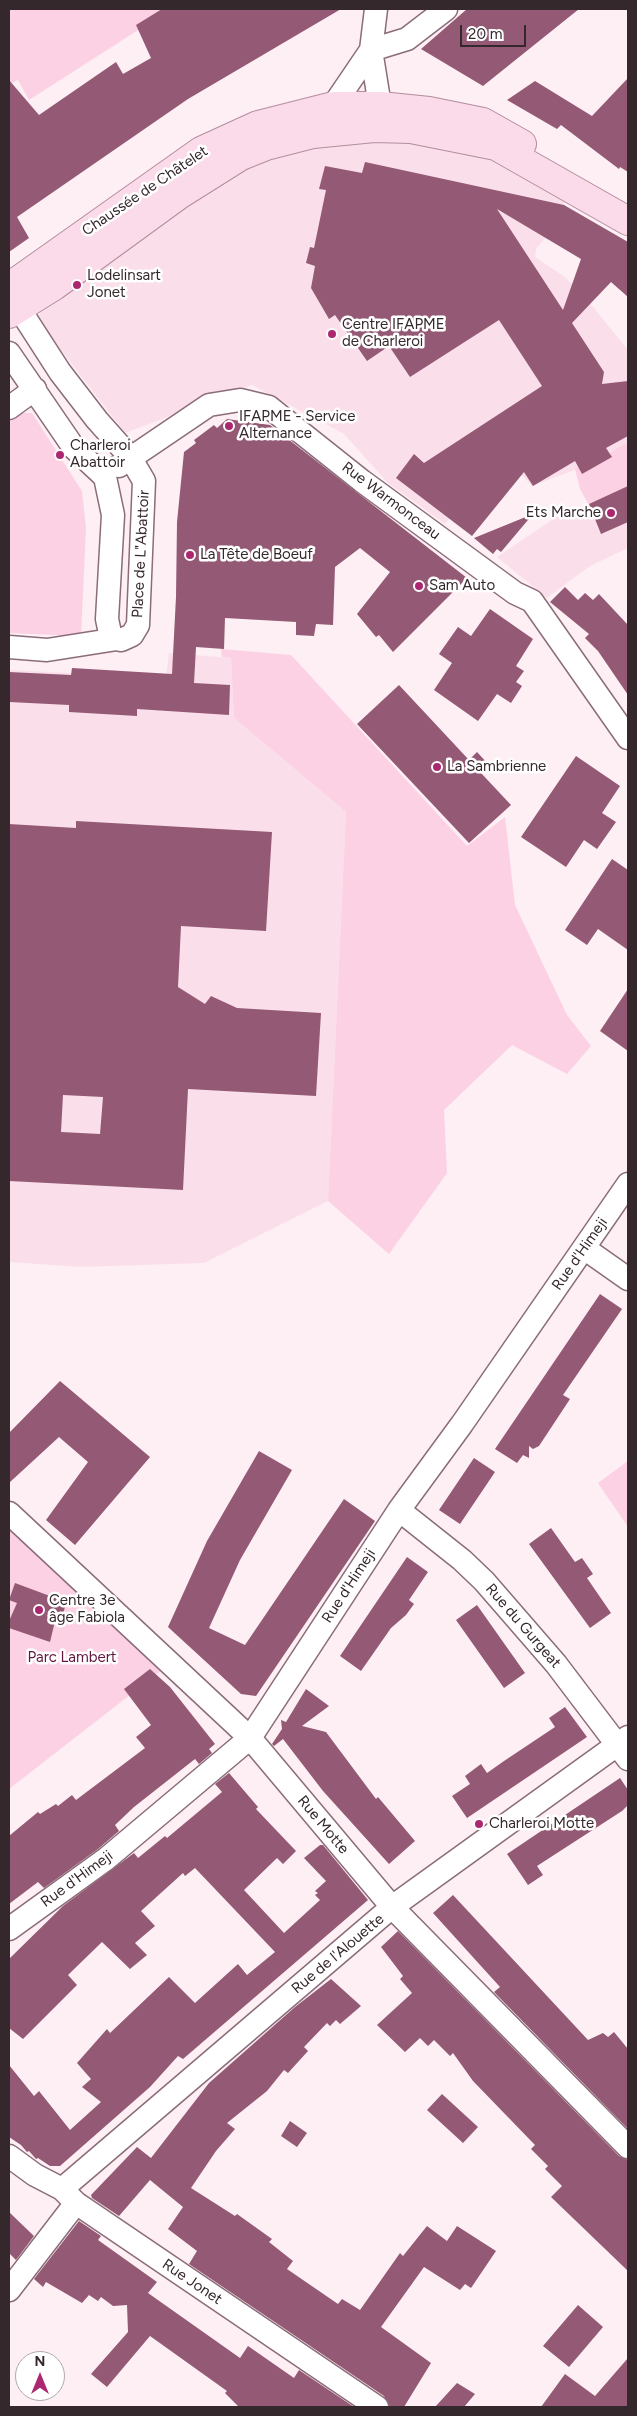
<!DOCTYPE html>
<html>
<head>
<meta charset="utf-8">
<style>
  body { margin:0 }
  #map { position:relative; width:637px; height:2416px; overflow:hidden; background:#fdeff4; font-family:Figtree,sans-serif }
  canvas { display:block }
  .frame { position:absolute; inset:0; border:10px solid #35282d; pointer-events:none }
  .north { position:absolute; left:15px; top:2351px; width:50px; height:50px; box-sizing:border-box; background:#fff; border:1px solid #aea9ab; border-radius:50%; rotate:0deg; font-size:14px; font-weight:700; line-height:20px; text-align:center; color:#35282d }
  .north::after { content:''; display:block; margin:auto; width:18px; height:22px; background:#ab2770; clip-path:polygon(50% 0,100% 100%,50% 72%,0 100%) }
  .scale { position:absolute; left:460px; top:25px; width:66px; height:22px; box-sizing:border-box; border:2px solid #35282d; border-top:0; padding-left:6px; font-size:15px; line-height:18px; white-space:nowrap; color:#35282d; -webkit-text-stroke:4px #fff; paint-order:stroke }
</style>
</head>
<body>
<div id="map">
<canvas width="637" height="2416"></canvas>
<div class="frame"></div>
<div class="north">N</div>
<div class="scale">20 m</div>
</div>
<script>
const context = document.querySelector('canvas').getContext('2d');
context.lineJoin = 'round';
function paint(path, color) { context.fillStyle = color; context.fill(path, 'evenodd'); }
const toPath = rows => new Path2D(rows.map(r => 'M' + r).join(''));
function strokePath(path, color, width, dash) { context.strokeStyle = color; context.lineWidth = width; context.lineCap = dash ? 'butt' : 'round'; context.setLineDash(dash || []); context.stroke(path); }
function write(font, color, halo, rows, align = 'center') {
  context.font = font + ' Figtree,sans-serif'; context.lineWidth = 5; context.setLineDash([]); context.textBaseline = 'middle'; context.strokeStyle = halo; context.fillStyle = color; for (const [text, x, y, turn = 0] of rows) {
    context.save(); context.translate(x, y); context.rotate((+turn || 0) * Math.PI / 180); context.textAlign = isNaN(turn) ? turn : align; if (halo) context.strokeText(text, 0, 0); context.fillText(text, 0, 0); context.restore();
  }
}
const built = toPath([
  [368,134,472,149,564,196,564,205,548,235,536,249,535,257,565,277,585,297,628,350,628,450,532,486,522,475,500,488,462,501,445,524,388,483,344,434,252,385,125,433,37,319,45,303,210,184,287,150],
  [628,487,628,548,590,566,547,598,497,557,556,517,589,505],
  [169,653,231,658,234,718,346,812,328,1201,204,1263,79,1267,9,1262,9,670,166,678]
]);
const green = toPath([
  [9,9,171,9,29,100,18,80,9,84],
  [18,413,32,413,82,491,86,528,81,636,9,633,9,420],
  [628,442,628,487,589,505,580,489,575,469,597,461],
  [221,649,291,655,467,846,505,817,515,905,567,1015,591,1046,567,1074,512,1045,444,1110,447,1173,389,1254,328,1201,346,812,234,718,231,658,222,657],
  [628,1461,628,1527,598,1483],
  [9,1514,171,1663,9,1789]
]);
const building = toPath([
  [162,9,341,9,188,99,17,217,29,238,9,252,9,80,39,115,116,62,123,74,151,58,136,25],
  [467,9,579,9,483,86,421,49],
  [628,78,628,172,620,167,619,169,561,125,557,129,507,100,535,81,592,116],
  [365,162,564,205,628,242,628,297,611,282,572,323,604,372,602,384,628,381,628,436,606,448,612,457,582,474,575,461,533,486,524,472,472,536,396,478,414,454,424,463,542,386,499,320,410,377,389,346,367,361,335,315,329,319,311,288,315,266,306,263,310,247,314,248,326,190,319,189,325,166,362,173],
  [497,209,581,259,563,310],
  [227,419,270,425,467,578,393,652,379,635,376,637,357,614,390,572,360,548,335,567,333,625,316,624,314,636,296,635,296,622,225,618,224,649,196,647,194,683,230,685,229,715,137,709,137,716,69,712,69,705,9,702,9,672,71,675,72,668,172,674,176,597,177,522,184,452,196,443,194,440,214,425,217,428],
  [628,486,628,522,601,534,589,504],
  [533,514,501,552,497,549,493,554,474,538],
  [565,587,578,600,585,593,593,600,599,594,628,625,628,695,598,651,585,638,589,634,550,602],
  [490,609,533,639,516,666,524,671,516,682,522,686,511,703,497,694,478,721,434,690,452,663,439,654,458,627,471,636],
  [399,685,469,760,477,752,489,765,481,773,511,805,469,843,357,724],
  [576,756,620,786,602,813,616,822,597,849,584,840,566,867,521,837],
  [76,821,272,832,266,931,181,926,178,987,205,1004,211,996,237,1008,321,1013,316,1096,188,1089,183,1190,9,1181,9,824,76,828],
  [63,1095,103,1097,100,1134,61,1132],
  [612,859,628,870,628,950,598,929,587,945,565,930],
  [628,989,628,1051,600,1031],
  [600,1294,622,1309,563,1395,570,1399,539,1446,533,1449,529,1446,529,1458,523,1455,517,1463,495,1449],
  [60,1381,150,1457,75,1545,46,1520,88,1462,59,1437,9,1483,9,1433],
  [259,1451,292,1470,240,1560,209,1628,245,1645,344,1499,375,1521,256,1696,241,1694,168,1627,207,1541],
  [474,1458,495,1472,460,1524,439,1510],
  [551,1528,575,1562,582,1558,593,1574,587,1578,611,1613,590,1628,529,1544],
  [407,1557,428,1572,409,1600,414,1604,406,1615,391,1628,361,1671,340,1656],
  [15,1583,66,1602,62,1620,56,1617,50,1642,9,1628,9,1621,17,1603,9,1600],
  [477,1605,525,1673,504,1688,456,1620],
  [150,1669,170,1687,215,1744,209,1749,212,1753,199,1764,195,1759,134,1807,115,1825,119,1831,98,1849,44,1888,38,1882,9,1904,9,1836,38,1812,40,1814,56,1804,58,1806,72,1795,76,1800,145,1748,136,1737,151,1725,124,1689],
  [306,1689,329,1706,302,1726,326,1732,376,1799,378,1797,415,1841,389,1864,323,1791,283,1739,274,1746,272,1744,282,1729,281,1720,286,1722],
  [565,1707,587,1737,467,1818,452,1796,470,1784,465,1776,481,1764,487,1773,504,1761,555,1727,549,1718],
  [229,1773,258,1807,256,1809,296,1851,283,1864,277,1858,244,1890,284,1933,320,1900,315,1895,318,1893,315,1891,326,1881,304,1858,320,1845,323,1845,368,1900,183,2059,178,2056,150,2087,60,2166,50,2166,38,2158,36,2159,29,2151,27,2152,21,2145,9,2137,9,2065,34,2096,39,2091,70,2130,101,2102,82,2087,91,2079,77,2063,107,2029,110,2033,169,1977,195,2003,238,1964,247,1975,275,1952,195,1868,185,1876,183,1873,141,1911,155,1926,135,1943,147,1955,130,1969,102,1942,68,1975,77,1985,23,2039,9,2028,9,1959,63,1906,134,1853,138,1858,165,1836,167,1838,222,1792,215,1784],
  [620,1778,628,1790,628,1805,622,1811,537,1866,543,1875,528,1885,507,1854],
  [453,1895,588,2040,603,2033,608,2037,614,2032,628,2049,628,2129,494,1992,500,1987,433,1913],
  [398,1931,619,2156,628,2160,628,2271,551,2197,562,2186,545,2169,548,2166,531,2149,535,2145,473,2081,453,2053,450,2056,434,2040,428,2046,420,2038,405,2052,377,2025,412,1993,400,1979,403,1976,381,1947],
  [331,1979,361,2006,340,2024,336,2020,330,2026,327,2023,304,2047,308,2051,288,2073,284,2070,267,2091,227,2123,235,2129,216,2151,191,2188,235,2216,237,2214,272,2239,269,2242,293,2261,287,2269,338,2304,342,2299,360,2310,400,2253,403,2256,427,2226,447,2241,457,2226,496,2251,471,2288,465,2284,460,2290,424,2267,381,2327,431,2363,404,2407,390,2407,384,2396,189,2264,197,2251,168,2229,183,2207,150,2180,119,2216,92,2198,91,2195,137,2147,151,2158,209,2083,295,2007],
  [442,2094,478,2127,463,2143,427,2110],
  [290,2121,307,2133,297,2147,281,2136],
  [9,2212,34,2236,16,2260,9,2253],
  [79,2221,101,2236,98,2240,157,2282,148,2293,240,2358,248,2346,294,2378,299,2370,354,2407,239,2407,225,2393,227,2391,150,2336,107,2387,91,2374,128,2332,127,2305,113,2306,101,2297,98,2301,89,2295,82,2303,46,2282,43,2287,34,2279],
  [578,2305,603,2327,569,2367,543,2346],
  [628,2358,628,2407,541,2407,565,2374,595,2396],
  [457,2383,475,2394,464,2407,435,2407]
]);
const minor = toPath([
  [371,50,407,39,446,9],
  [337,119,333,106,371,50],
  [376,122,380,106,371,50,376,9],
  [9,353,74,448,105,477,113,515,107,619,111,638,121,640,132,635,138,625,144,481,130,457,97,420,60,372,9,293],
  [9,408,35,389],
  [119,466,209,405,240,400,269,407,362,481,515,593,532,601,628,738],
  [9,647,47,650,117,639],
  [584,1248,628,1279],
  [399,1510,462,1560,484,1581,556,1664,628,1759],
  [9,1513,250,1738,392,1907,628,2147],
  [9,1929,106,1859,250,1738,399,1510,462,1424,628,1184],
  [9,2156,35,2175,62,2189,76,2203,377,2407],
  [62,2189,392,1907,628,1737],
  [9,2290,76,2203]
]);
const major = toPath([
  [9,287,201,151,258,125,333,106,380,106,429,111,483,122,522,144],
  [9,314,54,286,179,195,241,156,266,146,313,134,374,128,411,129,496,146,628,221]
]);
const markers = [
  [77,285,5,"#ab2770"],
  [332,334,5,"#ab2770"],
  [229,426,5,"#ab2770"],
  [60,455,5,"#ab2770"],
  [611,513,5,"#ab2770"],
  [190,555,5,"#ab2770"],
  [419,586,5,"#ab2770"],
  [437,767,5,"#ab2770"],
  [39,1610,5,"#ab2770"],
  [479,1824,5,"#ab2770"]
];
const streetNames = [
  ["Chaussée de Châtelet",145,191,-34],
  ["Rue Warmonceau",391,501,37],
  ["Place de L\"Abattoir",141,554,-87],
  ["Rue d'Himeji",580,1254,-55],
  ["Rue d'Himeji",349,1586,-57],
  ["Rue du Gurgeat",523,1626,49],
  ["Rue Motte",323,1825,50],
  ["Rue d'Himeji",77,1879,-36],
  ["Rue de l'Alouette",338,1954,-40],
  ["Rue Jonet",192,2282,34]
];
const poiNames = [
  ["Lodelinsart",87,276],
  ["Jonet",87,293],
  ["Centre IFAPME",342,325],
  ["de Charleroi",342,342],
  ["IFAPME - Service",239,417],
  ["Alternance",239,434],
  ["Charleroi",70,446],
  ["Abattoir",70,463],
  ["Ets Marche",601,513,"right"],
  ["La Tête de Boeuf",200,555],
  ["Sam Auto",429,586],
  ["La Sambrienne",447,767],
  ["Centre 3e",49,1601],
  ["âge Fabiola",49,1618],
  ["Charleroi Motte",489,1824]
];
const parkNames = [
  ["Parc Lambert",72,1658]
];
paint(built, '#fadfea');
paint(green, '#fcd1e3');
paint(building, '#945974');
strokePath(minor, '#8b6c79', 25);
strokePath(major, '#b48d9d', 30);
strokePath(minor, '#fff', 22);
strokePath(major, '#fbdbe9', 28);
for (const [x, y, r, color] of markers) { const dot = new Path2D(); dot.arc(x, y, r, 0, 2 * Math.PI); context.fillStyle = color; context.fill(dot); strokePath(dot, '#fff', 2); }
write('15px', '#35282d', '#fff', streetNames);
write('15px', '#35282d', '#fff', poiNames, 'left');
write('15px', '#621740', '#fff', parkNames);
</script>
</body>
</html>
